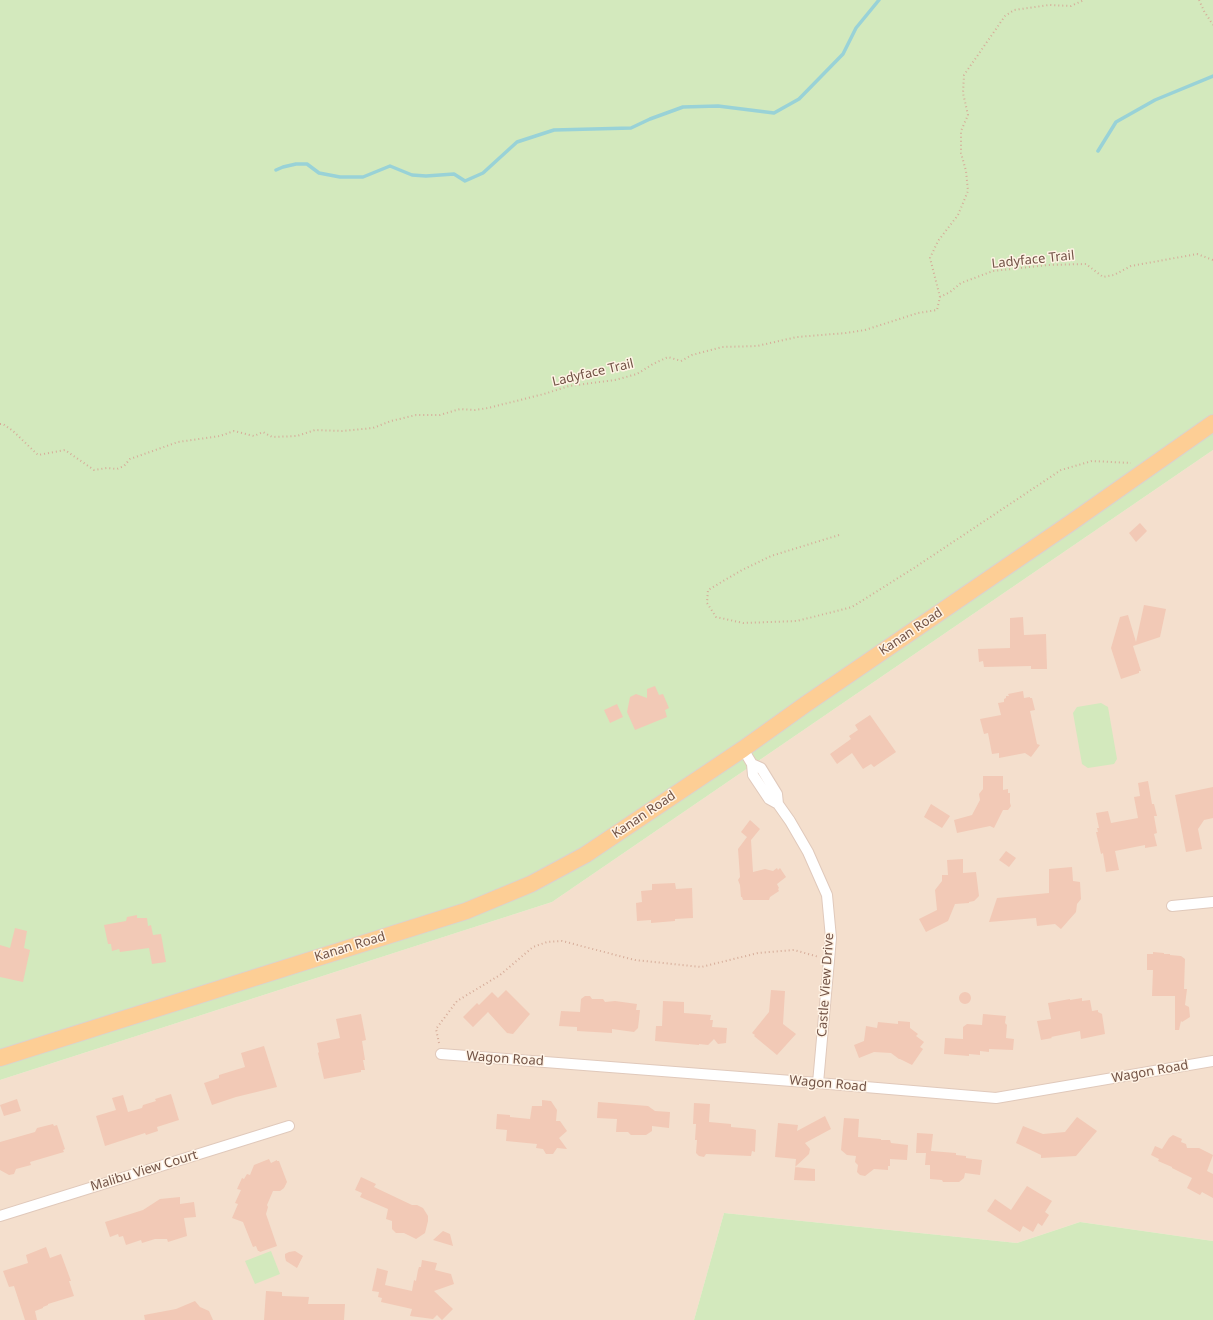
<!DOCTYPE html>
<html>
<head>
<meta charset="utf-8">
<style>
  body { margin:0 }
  canvas { display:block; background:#fceede }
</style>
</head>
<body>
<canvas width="1213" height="1320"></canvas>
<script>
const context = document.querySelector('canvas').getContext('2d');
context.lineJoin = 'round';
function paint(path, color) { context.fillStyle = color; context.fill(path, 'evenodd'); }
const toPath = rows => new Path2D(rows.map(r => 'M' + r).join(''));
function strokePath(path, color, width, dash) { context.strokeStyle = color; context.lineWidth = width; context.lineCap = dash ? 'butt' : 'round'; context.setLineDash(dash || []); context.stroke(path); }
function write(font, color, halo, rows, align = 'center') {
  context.font = font + ' "Noto Sans",sans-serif'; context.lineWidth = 3; context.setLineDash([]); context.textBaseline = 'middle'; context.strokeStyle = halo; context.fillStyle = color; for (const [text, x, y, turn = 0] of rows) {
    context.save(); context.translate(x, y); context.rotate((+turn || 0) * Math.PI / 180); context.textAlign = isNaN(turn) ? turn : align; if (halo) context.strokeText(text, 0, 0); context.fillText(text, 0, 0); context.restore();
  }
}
const residential = toPath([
  [1213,450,1213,1241,1080,1222,1017,1243,724,1213,694,1320,0,1320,0,1080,552,902]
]);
const green = toPath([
  [0,0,1213,0,1213,450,552,902,0,1080],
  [1101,703,1108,707,1117,759,1114,764,1088,768,1082,764,1073,713,1077,707],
  [724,1213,1017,1243,1080,1222,1213,1241,1213,1320,694,1320],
  [271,1251,280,1274,255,1284,245,1261]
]);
const stream = toPath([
  [1098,151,1116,122,1155,100,1213,76],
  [276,170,283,167,296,164,307,164,319,173,340,177,363,177,390,166,412,175,426,176,454,174,465,181,483,173,517,142,554,130,631,128,650,119,683,107,718,106,774,113,799,99,843,54,856,28,879,0]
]);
const building = toPath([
  [1140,523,1147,531,1136,542,1129,533],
  [1144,605,1166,609,1160,637,1133,646,1141,671,1139,671,1139,673,1121,679,1111,648,1120,617,1128,615,1136,642],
  [1023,617,1024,635,1046,634,1047,669,1031,669,1031,666,984,667,983,661,979,662,978,649,1010,648,1010,618],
  [655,686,659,695,663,694,669,708,665,710,667,717,635,730,627,712,630,697,636,694,647,698,647,689],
  [1023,691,1024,698,1030,697,1030,698,1032,698,1035,710,1030,711,1037,744,1040,745,1031,757,1025,753,999,758,999,753,992,754,988,733,984,734,980,719,1001,715,998,703,1004,702,1004,699,1006,698,1006,696,1009,696,1008,694],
  [617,704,623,717,610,723,604,710],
  [870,715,896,752,874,767,871,764,863,769,852,753,837,764,830,754,851,739,849,736,858,730,855,725],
  [983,776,1003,776,1003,790,1008,789,1008,793,1010,793,1010,803,1011,806,1008,810,1003,810,994,828,990,826,957,833,954,820,972,815,980,800,979,794,983,789],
  [1148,781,1152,804,1154,804,1157,816,1154,816,1157,833,1154,834,1157,846,1145,848,1145,845,1115,851,1119,870,1106,872,1103,853,1101,854,1096,832,1098,832,1097,828,1099,828,1096,813,1108,811,1111,823,1138,818,1134,797,1140,796,1138,783],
  [1213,787,1213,818,1204,820,1198,829,1202,849,1186,852,1175,795],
  [931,804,950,816,942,828,924,817],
  [750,820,760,829,751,840,753,872,765,869,773,871,777,868,778,870,780,868,786,877,777,884,779,888,778,889,779,891,770,897,769,900,743,900,742,897,741,897,740,885,738,880,740,877,738,849,747,837,741,832],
  [1006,851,1016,858,1009,867,999,860],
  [963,859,963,873,976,872,979,896,974,901,969,902,969,903,955,904,948,921,926,932,919,919,937,910,935,890,942,881,942,875,948,875,947,860],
  [1072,867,1073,881,1080,882,1081,899,1077,904,1076,912,1061,929,1055,924,1037,926,1036,918,989,922,997,898,1049,893,1049,869],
  [675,883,676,889,692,888,693,918,675,919,675,921,651,923,651,920,637,921,636,903,642,902,641,891,652,890,652,884],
  [137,915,137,918,147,918,148,926,151,925,153,935,161,934,166,962,152,964,149,948,120,952,119,949,112,951,111,944,108,944,104,925,126,921,127,917],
  [15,928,27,931,24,948,30,950,23,982,0,977,0,945,10,948],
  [1153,952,1164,953,1164,954,1170,954,1170,955,1181,956,1185,959,1184,989,1187,989,1185,1005,1189,1007,1190,1017,1182,1022,1181,1021,1179,1030,1175,1030,1175,996,1152,996,1153,970,1147,970,1147,954,1153,954],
  [506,990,530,1014,513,1034,507,1033,488,1012,473,1027,463,1017,477,1003,479,1005,492,992,498,998],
  [771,990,785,991,783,1024,796,1034,777,1055,754,1036,755,1035,752,1033,769,1012],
  '959 998a6 6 0 1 1 12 0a6 6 0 1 1-12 0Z',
  [585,996,590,996,592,999,603,999,605,1002,615,1001,637,1004,636,1010,640,1010,638,1028,634,1032,612,1029,612,1033,577,1031,577,1027,559,1026,561,1011,580,1012,581,999],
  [1082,998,1082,1001,1090,1000,1092,1011,1098,1010,1098,1012,1102,1014,1105,1034,1081,1039,1080,1031,1051,1037,1052,1038,1041,1040,1037,1021,1051,1019,1048,1003,1070,999,1070,1000],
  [663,1001,684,1002,684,1013,711,1015,710,1020,713,1020,712,1027,727,1028,726,1043,718,1044,714,1039,708,1045,699,1044,699,1045,655,1041,656,1026,662,1026],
  [361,1014,366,1040,362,1041,365,1060,363,1060,365,1070,361,1070,361,1072,324,1079,318,1053,319,1052,317,1043,340,1038,336,1019],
  [983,1014,1006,1016,1005,1023,1007,1025,1006,1038,1014,1039,1013,1050,989,1049,989,1052,980,1051,980,1055,969,1054,969,1056,944,1054,945,1038,963,1039,963,1027,967,1024,982,1025],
  [898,1021,910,1022,910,1028,918,1034,916,1036,924,1042,920,1047,923,1049,912,1065,900,1059,899,1059,891,1053,874,1052,859,1058,854,1045,864,1041,866,1026,877,1028,878,1022,898,1024],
  [264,1046,277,1087,236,1097,212,1105,204,1083,219,1078,219,1075,245,1067,241,1053],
  [171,1094,179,1120,157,1127,158,1131,146,1135,145,1133,105,1146,96,1116,116,1110,112,1098,123,1095,128,1112,142,1108,143,1105,156,1101,155,1099],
  [17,1099,21,1111,4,1116,0,1105],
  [542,1100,551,1101,557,1110,556,1121,560,1121,567,1131,559,1138,567,1149,557,1148,553,1154,546,1154,543,1149,536,1148,537,1144,506,1141,507,1130,496,1129,497,1114,510,1115,510,1117,530,1119,532,1106,542,1106],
  [598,1102,648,1106,655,1111,670,1112,669,1128,652,1126,652,1131,646,1135,631,1135,628,1132,616,1132,617,1119,597,1118],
  [694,1103,710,1104,709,1122,731,1124,731,1127,753,1129,756,1130,755,1152,752,1151,751,1156,706,1154,704,1157,699,1156,696,1153,697,1140,695,1140,696,1124,693,1124],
  [825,1116,831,1129,805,1143,810,1149,809,1154,795,1167,815,1169,815,1181,794,1180,796,1159,775,1157,778,1123,798,1125,797,1131],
  [1077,1117,1097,1131,1076,1156,1041,1158,1041,1155,1016,1143,1023,1126,1043,1134,1065,1132],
  [844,1118,859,1119,858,1137,881,1139,881,1140,890,1140,891,1143,908,1145,907,1160,890,1159,890,1166,888,1166,888,1170,874,1169,865,1176,860,1175,857,1172,858,1165,855,1162,856,1156,847,1155,841,1150],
  [53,1124,54,1126,57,1125,65,1149,63,1150,64,1152,30,1162,31,1165,16,1169,14,1174,9,1175,0,1170,0,1142,35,1132,37,1128],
  [917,1133,933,1134,931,1151,956,1153,956,1155,966,1156,966,1158,982,1160,980,1175,965,1173,964,1178,959,1182,943,1182,942,1180,930,1179,930,1165,925,1165,926,1153,916,1153],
  [1173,1135,1182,1139,1181,1142,1186,1144,1187,1148,1199,1148,1213,1155,1207,1171,1213,1174,1213,1198,1202,1192,1200,1195,1187,1188,1192,1178,1172,1168,1172,1167,1158,1161,1159,1159,1151,1155,1155,1146,1162,1149,1169,1138],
  [269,1159,271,1163,277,1160,277,1161,279,1161,287,1182,284,1188,280,1191,273,1191,267,1205,268,1207,266,1214,277,1246,260,1252,259,1251,258,1251,256,1246,253,1247,243,1222,232,1218,238,1204,235,1203,241,1190,237,1189,242,1178,244,1179,247,1174,250,1175,254,1165],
  [361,1177,376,1184,374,1187,412,1205,417,1205,423,1208,428,1216,428,1221,425,1233,416,1239,404,1233,396,1233,392,1229,392,1221,386,1219,388,1209,360,1197,362,1193,355,1190],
  [1027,1186,1052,1201,1045,1212,1049,1215,1042,1226,1038,1223,1033,1232,1023,1226,1020,1232,987,1211,995,1199,1011,1210],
  [180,1197,180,1204,194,1202,196,1217,184,1218,187,1236,168,1242,167,1239,155,1239,142,1243,141,1240,126,1245,123,1236,119,1237,118,1234,110,1237,105,1222,143,1210,160,1199],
  [443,1231,450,1234,453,1246,433,1240],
  [46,1247,50,1258,61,1254,71,1281,69,1281,74,1296,48,1304,48,1305,43,1307,43,1308,35,1311,37,1320,25,1320,14,1286,9,1287,3,1271,28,1263,26,1255],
  [295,1251,303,1256,297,1268,286,1261,285,1257,285,1254,289,1252],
  [422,1260,437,1263,435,1270,451,1274,454,1284,434,1291,453,1309,442,1320,437,1315,433,1319,410,1316,412,1309,381,1302,382,1298,378,1297,379,1292,372,1291,377,1268,388,1271,385,1285,412,1291,414,1280,416,1281,418,1270,419,1267,421,1267],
  [266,1291,282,1292,282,1296,309,1297,308,1304,345,1304,344,1320,264,1320],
  [195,1301,200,1307,209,1311,213,1320,145,1320,144,1315,176,1309]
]);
const path = toPath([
  [1199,0,1204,11,1213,25],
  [940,297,930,258,938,241,958,215,968,191,966,171,961,153,961,131,968,115,963,93,964,75,1005,16,1014,10,1049,5,1071,6,1084,0],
  [0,424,3,424,13,431,38,455,65,450,94,470,107,468,117,469,124,466,130,459,178,442,220,436,234,431,254,436,263,432,272,437,297,436,315,430,342,431,373,428,391,421,416,415,440,415,460,409,475,410,488,408,544,394,569,386,615,380,637,374,653,364,668,357,681,361,692,355,722,347,757,346,797,337,846,333,865,330,918,313,937,310,940,297,950,292,961,283,993,271,1048,265,1086,264,1103,277,1114,275,1131,266,1197,254,1213,260],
  [839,535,771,556,742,570,708,590,707,603,716,617,743,623,797,621,852,607,914,568,1061,470,1092,461,1131,463],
  [439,1043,436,1029,457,1001,500,975,533,947,547,942,562,941,635,960,701,967,758,953,794,950,819,957]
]);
const minor = toPath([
  [743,749,752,764,753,775,769,799,778,804,790,821,808,852,827,895,831,938,818,1083],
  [752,764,761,768,777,794,778,804],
  [1172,906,1213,902],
  [441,1054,818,1083,996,1098,1213,1061],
  [0,1216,289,1126]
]);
const primary = toPath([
  [0,1058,466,911,531,884,585,855,743,749,806,704,1072,522,1213,423]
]);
const streetNames = [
  ["Ladyface Trail",1033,260,-6],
  ["Ladyface Trail",593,373,-13],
  ["Kanan Road",911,632,-34],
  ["Kanan Road",644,815,-34],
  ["Kanan Road",350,947,-17],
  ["Castle View Drive",826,985,-86],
  ["Wagon Road",505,1059,4],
  ["Wagon Road",1150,1072,-10],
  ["Wagon Road",828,1084,5],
  ["Malibu View Court",144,1171,-17]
];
paint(residential, '#f4dfcd');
paint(green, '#d3e9bd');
strokePath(stream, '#99d2d7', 3.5);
paint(building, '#f2c9b6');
strokePath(minor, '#e0c9bb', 12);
strokePath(primary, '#dad2cf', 18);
strokePath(path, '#d6ac99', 2, [1, 3]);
strokePath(minor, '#fff', 10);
strokePath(primary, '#fdce95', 16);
write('13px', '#725346', '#fff3e5', streetNames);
</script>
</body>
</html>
